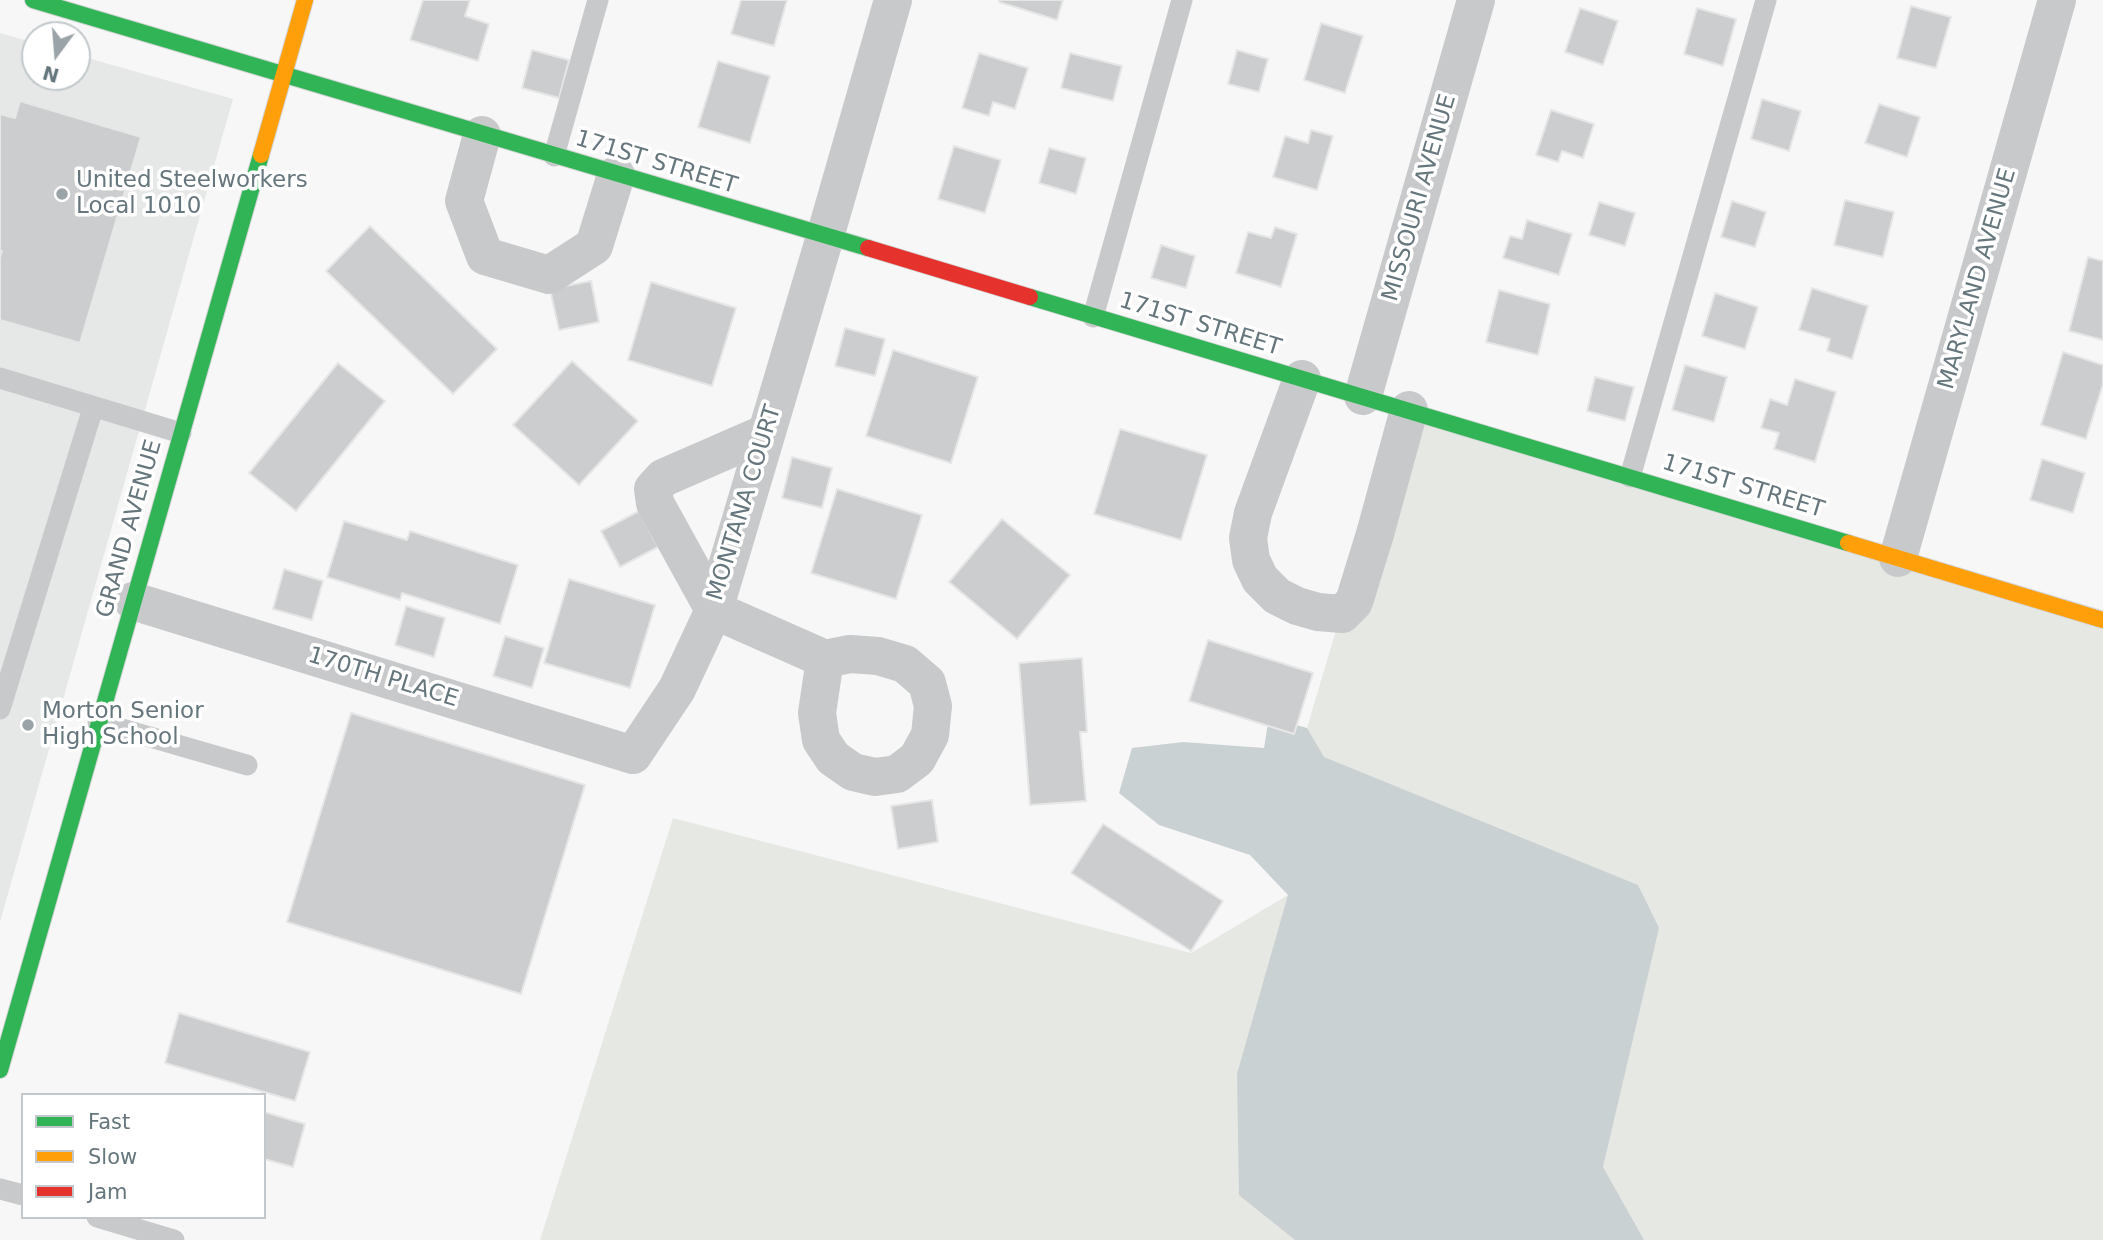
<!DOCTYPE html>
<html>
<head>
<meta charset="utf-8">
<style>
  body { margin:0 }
  #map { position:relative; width:2103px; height:1240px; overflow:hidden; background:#f7f7f7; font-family:"DejaVu Sans",sans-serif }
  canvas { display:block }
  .legend { position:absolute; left:21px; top:1093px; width:245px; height:126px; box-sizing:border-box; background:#fff; border:2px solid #c2c8cb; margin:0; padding:9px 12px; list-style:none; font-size:21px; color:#66767d }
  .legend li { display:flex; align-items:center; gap:14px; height:35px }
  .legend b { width:35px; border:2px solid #c2c8cb }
  .north { position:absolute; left:21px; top:21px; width:70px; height:70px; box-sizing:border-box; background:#fff; border:2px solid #c2c8cb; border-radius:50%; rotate:196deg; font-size:19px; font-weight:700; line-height:28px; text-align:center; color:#66767d }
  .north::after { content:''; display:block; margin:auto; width:24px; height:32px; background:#99a3a8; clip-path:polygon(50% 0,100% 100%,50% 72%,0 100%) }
</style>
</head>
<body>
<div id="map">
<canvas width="2103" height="1240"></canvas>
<ul class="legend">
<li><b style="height:9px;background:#30b455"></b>Fast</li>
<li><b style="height:9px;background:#ff9f0a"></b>Slow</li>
<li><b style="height:9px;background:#e5322d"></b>Jam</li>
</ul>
<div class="north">N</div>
</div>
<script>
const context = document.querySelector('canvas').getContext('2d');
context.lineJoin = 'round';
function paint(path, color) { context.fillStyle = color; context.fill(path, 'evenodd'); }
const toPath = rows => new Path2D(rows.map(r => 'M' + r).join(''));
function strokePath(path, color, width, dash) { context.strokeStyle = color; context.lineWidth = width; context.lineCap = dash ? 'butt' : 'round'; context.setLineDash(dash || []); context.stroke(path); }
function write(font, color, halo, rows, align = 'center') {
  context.font = font + ' "DejaVu Sans",sans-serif'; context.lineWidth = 7; context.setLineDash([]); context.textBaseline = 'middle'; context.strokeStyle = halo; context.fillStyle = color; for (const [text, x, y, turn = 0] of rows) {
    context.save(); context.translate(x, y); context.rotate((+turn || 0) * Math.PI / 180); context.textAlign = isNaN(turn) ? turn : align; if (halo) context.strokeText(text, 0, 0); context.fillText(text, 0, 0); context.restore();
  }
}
const built = toPath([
  [0,33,35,43,35,77,77,77,77,55,233,99,0,922]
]);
const green = toPath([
  [1402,408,2103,621,2103,1240,540,1240,673,818,1191,953,1288,895,1307,728]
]);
const water = toPath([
  [1269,717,1307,728,1324,757,1638,885,1659,928,1603,1167,1644,1240,1295,1240,1239,1195,1237,1074,1288,895,1250,855,1159,825,1119,793,1132,748,1183,742,1264,748]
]);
const building = toPath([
  [423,0,470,0,465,16,489,24,478,61,410,40,423,0],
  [741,0,787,0,774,46,731,34,741,0],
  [999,0,1063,0,1057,20,999,2,999,0],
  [1911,6,1951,17,1936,68,1897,58,1911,6],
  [1580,8,1618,21,1603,65,1565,52,1580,8],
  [1697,8,1736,19,1723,66,1684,54,1697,8],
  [1321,23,1363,36,1345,93,1304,80,1321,23],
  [532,50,569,60,559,98,522,88,532,50],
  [1237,50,1268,59,1259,92,1228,84,1237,50],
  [979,53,1028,68,1015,109,993,102,989,116,962,108,979,53],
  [1070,53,1122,66,1113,101,1061,88,1070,53],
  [718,61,770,76,750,143,698,127,718,61],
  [1762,99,1801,111,1789,151,1751,139,1762,99],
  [20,101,141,137,80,343,0,320,0,258,2,251,0,251,0,114,15,118,20,101],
  [1879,104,1920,117,1907,157,1865,143,1879,104],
  [1551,110,1594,124,1583,158,1562,151,1558,162,1536,155,1551,110],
  [1311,130,1333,136,1317,190,1273,177,1285,136,1308,143,1311,130],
  [954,146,1001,160,985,213,938,199,954,146],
  [1049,148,1086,158,1076,194,1039,183,1049,148],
  [1845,200,1894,212,1883,257,1834,245,1845,200],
  [1732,201,1766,212,1755,247,1721,237,1732,201],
  [1599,202,1635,213,1625,246,1589,235,1599,202],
  [1527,220,1572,234,1559,275,1503,258,1510,236,1522,239,1527,220],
  [370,226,497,349,453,394,326,271,370,226],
  [1275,227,1297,234,1281,287,1236,273,1248,232,1271,238,1275,227],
  [1161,245,1195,256,1186,288,1151,278,1161,245],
  [2088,257,2103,261,2103,340,2069,331,2088,257],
  [591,281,599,322,559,330,550,289,591,281],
  [651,282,736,308,712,386,628,360,651,282],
  [1812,288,1868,306,1852,359,1827,351,1830,339,1799,330,1812,288],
  [1499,290,1550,304,1538,355,1486,342,1499,290],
  [1715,293,1758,307,1745,349,1702,336,1715,293],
  [845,328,885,339,875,376,835,366,845,328],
  [893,350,978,377,951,463,866,436,893,350],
  [2063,352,2103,365,2103,384,2086,439,2041,425,2063,352],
  [572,361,638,421,579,485,513,425,572,361],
  [338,363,385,401,296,511,249,473,338,363],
  [1685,365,1727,377,1714,422,1672,410,1685,365],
  [1595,377,1634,387,1625,421,1587,411,1595,377],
  [1795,379,1836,392,1815,462,1774,449,1779,433,1761,428,1770,399,1787,405,1795,379],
  [1120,429,1207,455,1181,540,1094,514,1120,429],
  [792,457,832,468,822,508,782,498,792,457],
  [2042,459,2085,473,2073,513,2030,500,2042,459],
  [837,489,922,515,896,599,811,573,837,489],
  [639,511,658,547,620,567,601,531,639,511],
  [1002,519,1070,575,1017,639,949,582,1002,519],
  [344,521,407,540,410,531,518,565,500,624,402,593,400,600,327,577,344,521],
  [284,569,323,581,312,620,273,609,284,569],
  [569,579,655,605,630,688,544,663,569,579],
  [406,606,445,618,434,657,395,645,406,606],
  [505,636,544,648,532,688,493,676,505,636],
  [1208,640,1313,673,1294,734,1189,701,1208,640],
  [1082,658,1087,732,1080,732,1086,801,1030,805,1019,663,1082,658],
  [351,713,585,785,521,994,287,922,351,713],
  [932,800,938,842,898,849,891,806,932,800],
  [1103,824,1223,901,1191,951,1071,873,1103,824],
  [179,1013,310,1052,295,1101,165,1063,179,1013],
  [264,1112,305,1124,293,1167,264,1159,264,1112]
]);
const lane = toPath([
  [554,156,598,0],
  [1093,317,1182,0],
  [0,378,181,433],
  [1630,477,1766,0],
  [0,709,93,408],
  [98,722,247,765],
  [0,1189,23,1195],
  [97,1217,174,1240]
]);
const street = toPath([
  [482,135,464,201,485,256,549,275,594,246,616,175],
  [1302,379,1253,513,1248,538,1251,560,1260,579,1277,596,1297,606,1318,612,1342,614,1354,602,1375,534,1409,410],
  [1363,396,1476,0],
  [766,433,663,478,653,489,655,503,714,610,825,659,850,654,878,656,905,664,927,683,933,706,930,735,917,759,897,774,875,777,853,772,833,758,821,740,817,713,825,659],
  [1898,558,2057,0],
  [133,601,633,755,677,689,714,610,825,237,893,0]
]);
const fast = toPath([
  [33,0,868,248],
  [1030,297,1848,543],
  [0,1070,261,155]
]);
const slow = toPath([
  [261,155,305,0],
  [1848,543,2103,620]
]);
const jam = toPath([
  [868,248,1030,297]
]);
const markers = [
  [62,194,7,"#99a3a8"],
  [28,725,7,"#99a3a8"]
];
const streetNames = [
  ["171ST STREET",656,163,17],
  ["MISSOURI AVENUE",1420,198,-74],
  ["MARYLAND AVENUE",1978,279,-74],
  ["171ST STREET",1200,325,17],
  ["171ST STREET",1743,487,17],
  ["MONTANA COURT",745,503,-73],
  ["GRAND AVENUE",130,529,-74],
  ["170TH PLACE",383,678,17]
];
const poiNames = [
  ["United Steelworkers",76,181],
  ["Local 1010",76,207],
  ["Morton Senior",42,712],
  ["High School",42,738]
];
paint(built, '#e6e8e7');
paint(green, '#e6e8e4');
paint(water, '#cad1d3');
paint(building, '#cbcdce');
strokePath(building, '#e6e6e6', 2);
strokePath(fast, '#d3d4d4', 18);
strokePath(slow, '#d3d4d4', 18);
strokePath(jam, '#d3d4d4', 18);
strokePath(lane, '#c8c9ca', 21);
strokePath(street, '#c8c9ca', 38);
strokePath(fast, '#30b455', 16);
strokePath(slow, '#ff9f0a', 16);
strokePath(jam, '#e5322d', 16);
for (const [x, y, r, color] of markers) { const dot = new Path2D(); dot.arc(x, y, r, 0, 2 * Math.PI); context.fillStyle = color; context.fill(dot); strokePath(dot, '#fff', 2.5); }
write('23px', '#66767d', '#fff', streetNames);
write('23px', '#66767d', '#fff', poiNames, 'left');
</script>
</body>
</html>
